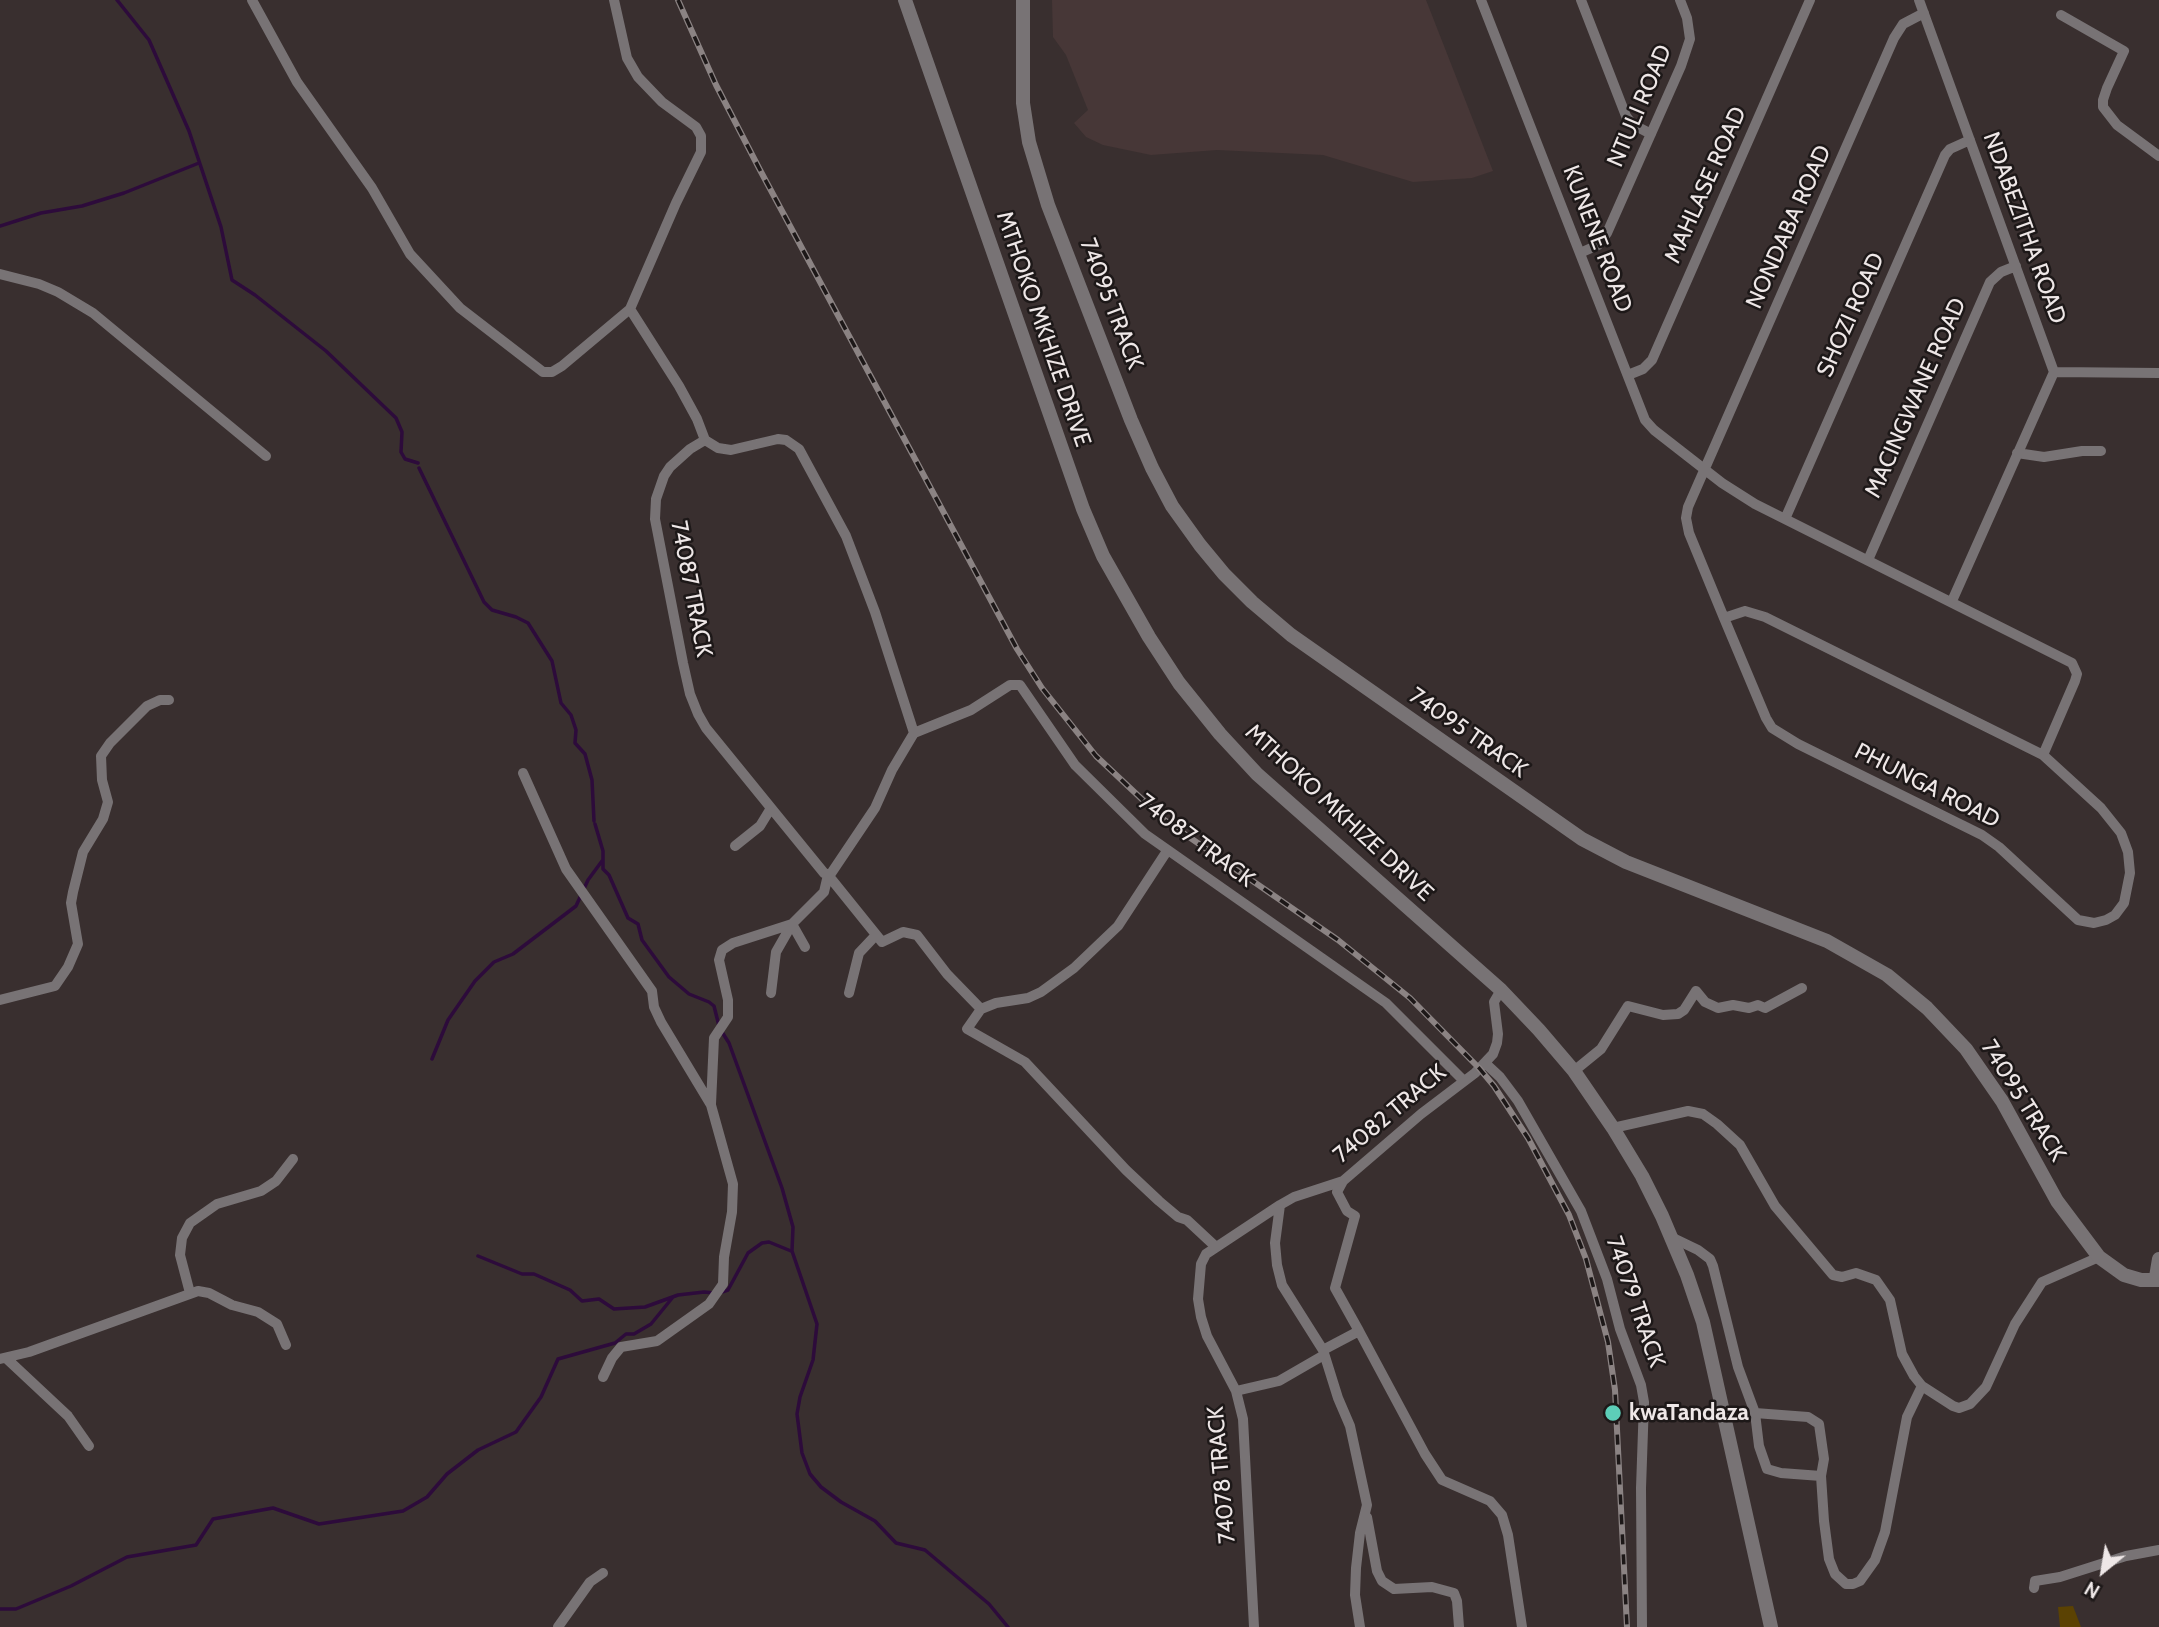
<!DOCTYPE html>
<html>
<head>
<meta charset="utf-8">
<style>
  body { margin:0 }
  #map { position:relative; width:2159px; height:1627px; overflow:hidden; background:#392f2f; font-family:Cabin,sans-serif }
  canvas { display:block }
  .north { position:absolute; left:2068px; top:1536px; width:70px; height:70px; -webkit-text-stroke:5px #1d1818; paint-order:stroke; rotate:210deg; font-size:19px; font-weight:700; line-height:28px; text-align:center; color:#eee7e7 }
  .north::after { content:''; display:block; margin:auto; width:24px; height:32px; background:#eee7e7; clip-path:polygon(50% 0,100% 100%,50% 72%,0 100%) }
</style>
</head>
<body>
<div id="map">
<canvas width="2159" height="1627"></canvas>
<div class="north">N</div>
</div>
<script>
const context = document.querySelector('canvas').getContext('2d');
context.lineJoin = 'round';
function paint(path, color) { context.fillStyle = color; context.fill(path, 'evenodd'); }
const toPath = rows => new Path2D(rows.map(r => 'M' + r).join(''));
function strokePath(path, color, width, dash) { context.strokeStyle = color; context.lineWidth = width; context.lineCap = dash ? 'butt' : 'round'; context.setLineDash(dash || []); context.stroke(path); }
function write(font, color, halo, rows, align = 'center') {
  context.font = font + ' Cabin,sans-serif'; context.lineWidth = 5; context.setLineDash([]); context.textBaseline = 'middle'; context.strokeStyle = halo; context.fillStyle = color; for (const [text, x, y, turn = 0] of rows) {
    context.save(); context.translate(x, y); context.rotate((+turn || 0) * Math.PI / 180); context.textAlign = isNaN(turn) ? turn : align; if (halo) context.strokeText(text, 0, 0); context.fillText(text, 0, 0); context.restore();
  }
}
const built = toPath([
  [1052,0,1426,0,1493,171,1472,178,1413,182,1323,155,1217,150,1151,155,1103,145,1086,137,1074,123,1088,110,1066,55,1053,37]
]);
const green = toPath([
  [2073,1606,2081,1627,2060,1627,2058,1607]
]);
const stream = toPath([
  [117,0,149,40,189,131,221,227,232,280,255,295,326,351,396,418,402,432,401,452,405,459,418,463],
  [0,226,41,213,82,206,124,193,199,163],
  [419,468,484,602,492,610,516,617,528,623,552,661,561,703,571,715,576,730,575,743,585,754,592,780,594,821],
  [595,824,603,851,603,869,609,875,628,918,638,924,642,940,669,977,689,994,709,1002,714,1006,719,1026],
  [722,1032,729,1043,782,1188,793,1227,792,1251,817,1324,813,1360,800,1397,797,1414,802,1453,810,1474,821,1487,841,1502,875,1521,896,1543,925,1550,989,1604,1008,1627],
  [432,1059,448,1020,475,981,494,962,513,954,576,906,588,880,602,861],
  [478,1256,522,1274,534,1274,570,1290,582,1301,599,1299,614,1309,645,1307,678,1295,704,1292,714,1293],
  [722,1292,728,1290,748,1253,762,1243,769,1242,791,1251],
  [0,1609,16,1609,71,1586,127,1557,196,1545,213,1519,273,1508,319,1524,403,1511,427,1497,447,1474,478,1450,516,1432,541,1397,558,1359,615,1343,626,1334,634,1334,651,1324,673,1297]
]);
const minor = toPath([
  [252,0,297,82,372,188,410,254,460,308,543,372,552,372,562,366,630,309,676,203,701,152,701,136,696,127,662,102,638,77,627,58,614,0],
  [1481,0,1645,420,1654,430,1722,483,1755,504,2072,663,2077,674,2075,681,2043,755],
  [1581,0,1626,116,1632,124,1651,134],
  [1919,0,2054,372,2159,373],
  [2061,15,2124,51,2107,88,2103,100,2103,107,2117,125,2159,156],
  [1580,253,1598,245,1607,233,1681,66,1690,39,1687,18,1680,0],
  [0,274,39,284,58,292,93,313,266,456],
  [630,309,679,386,697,419,705,440],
  [1628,375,1643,369,1652,360,1810,0],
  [778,439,786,440,799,449,846,536,875,612,914,733,892,770,875,808,830,875,824,873,780,819,706,728,698,714,690,694,683,663,655,519,656,499,664,476,670,467,690,449,705,440,718,448,731,450,778,439],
  [2017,453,2044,457,2082,451,2101,451],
  [1785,519,1945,155,1950,149,1970,140],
  [1868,560,1990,282,2001,272,2016,266],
  [1952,601,2054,372],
  [1745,611,1765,617,2043,755,2101,808,2121,833,2128,852,2130,873,2124,903,2115,915,2106,920,2094,923,2078,920,1999,847,1982,835,1798,744,1772,728,1766,718,1724,618,1745,611],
  [1724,618,1689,533,1686,518,1688,507,1894,38,1903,24,1924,13],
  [914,733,971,710,1010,685,1020,685,1075,765,1145,834,1386,1003,1464,1081],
  [523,773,566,869,652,991,654,1007,661,1022,711,1105,733,1184,732,1212,724,1257,723,1284,709,1304,657,1341,621,1347,612,1358,603,1377],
  [735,846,760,826,771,808],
  [828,875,882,942,903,932,917,935,947,974,981,1009,967,1029,1025,1062,1126,1170,1159,1201,1178,1217,1187,1220,1216,1247],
  [792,924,805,947],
  [771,993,776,952,792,924],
  [849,993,859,953,876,935],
  [0,1000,55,986,68,967,78,944,71,903,73,892,83,852,103,819,108,802,102,780,101,756,110,743,147,706,160,700,169,700],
  [981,1009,996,1003,1028,998,1041,992,1074,968,1118,926,1167,851],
  [1485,1063,1500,1077,1518,1101,1581,1211,1607,1279,1620,1329,1641,1385,1644,1402,1641,1488,1642,1627],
  [1574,1071,1601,1049,1628,1006,1663,1015,1678,1014,1684,1010,1696,991,1705,1002,1718,1008,1733,1005,1749,1008,1758,1005,1765,1008,1802,988],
  [711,1104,714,1038,728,1017,728,1000,719,960,722,950,733,943,792,924,824,892,828,875],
  [1613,1128,1688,1111,1703,1114,1717,1124,1740,1145,1775,1206,1833,1275,1842,1277,1856,1273,1876,1280,1890,1300,1902,1354,1914,1376,1922,1386,1953,1406,1959,1408,1970,1404,1986,1387,2015,1324,2042,1282,2099,1257],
  [1280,1205,1275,1243,1277,1265,1282,1285,1323,1350,1338,1398,1350,1426,1367,1505,1360,1533,1356,1568,1355,1595,1360,1627],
  [1671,1237,1698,1250,1710,1259,1713,1266,1738,1367,1755,1413,1808,1417,1819,1424,1824,1459,1821,1476,1824,1521,1829,1559,1835,1574,1846,1584,1853,1584,1860,1581,1875,1560,1885,1532,1907,1417,1922,1386],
  [190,1293,180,1255,182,1238,190,1223,217,1204,261,1191,276,1181,293,1159],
  [1359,1331,1425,1454,1442,1480,1490,1501,1502,1515,1508,1535,1522,1627],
  [1323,1350,1359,1331,1335,1288,1355,1216,1347,1211,1337,1192,1343,1181],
  [6,1358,68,1416,89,1446],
  [0,1359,29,1352,198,1291,209,1293,232,1305,258,1312,277,1324,286,1345],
  [1236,1391,1279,1381,1324,1355],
  [1755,1413,1759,1446,1767,1469,1781,1473,1821,1476],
  [1367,1517,1377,1571,1382,1581,1394,1589,1432,1587,1454,1593,1457,1601,1459,1627],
  [2034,1588,2035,1581,2060,1577,2126,1556,2159,1550],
  [558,1627,590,1582,603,1573],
  [1254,1627,1243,1419,1236,1391,1207,1336,1201,1317,1198,1299,1201,1264,1206,1254,1280,1205,1294,1197,1343,1181,1421,1114,1475,1073,1493,1054,1497,1043,1498,1034,1494,1002,1501,990]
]);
const tertiary = toPath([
  [905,0,1083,509,1103,556,1149,637,1179,683,1220,734,1257,774,1501,990,1539,1030,1574,1071,1613,1128,1642,1176,1662,1216,1687,1275,1703,1322,1771,1627],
  [1023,0,1023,103,1029,142,1048,205,1131,420,1152,468,1172,506,1200,545,1224,574,1252,602,1291,635,1582,839,1626,862,1827,941,1887,975,1927,1008,1966,1049,2002,1101,2057,1201,2099,1257,2124,1275,2141,1280,2159,1280],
  [2159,1259,2156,1277,2159,1280]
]);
const rail = toPath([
  [678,0,716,85,760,170,1017,649,1042,688,1096,756,1163,819,1338,940,1410,998,1479,1068,1494,1086,1528,1138,1569,1215,1586,1259,1608,1342,1615,1390,1627,1627]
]);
const markers = [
  [1613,1413,9,"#5dceb8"]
];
const streetNames = [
  ["NTULI ROAD",1640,106,-67],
  ["MAHLASE ROAD",1706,185,-66],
  ["NONDABA ROAD",1789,227,-66],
  ["NDABEZITHA ROAD",2024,228,70],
  ["KUNENE ROAD",1597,239,69],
  ["74095 TRACK",1111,304,69],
  ["SHOZI ROAD",1851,315,-66],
  ["MTHOKO MKHIZE DRIVE",1043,329,71],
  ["MACINGWANE ROAD",1916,398,-66],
  ["74087 TRACK",691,589,79],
  ["74095 TRACK",1468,733,35],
  ["PHUNGA ROAD",1927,786,27],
  ["MTHOKO MKHIZE DRIVE",1339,813,43],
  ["74087 TRACK",1196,841,37],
  ["74095 TRACK",2023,1101,58],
  ["74082 TRACK",1390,1114,-40],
  ["74079 TRACK",1635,1302,71],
  ["74078 TRACK",1222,1475,-95]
];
const poiNames = [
  ["kwaTandaza",1629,1413]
];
paint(built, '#473737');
paint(green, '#5b4203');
strokePath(stream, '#2d0b3b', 3.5);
strokePath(minor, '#787375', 10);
strokePath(tertiary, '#787375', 14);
strokePath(rail, '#8b8383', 6);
strokePath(rail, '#1d1818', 3.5, [10]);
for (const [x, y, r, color] of markers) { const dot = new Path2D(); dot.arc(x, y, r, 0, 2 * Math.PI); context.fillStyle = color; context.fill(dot); strokePath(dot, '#1d1818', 2.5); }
write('23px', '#eee7e7', '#1d1818', streetNames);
write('bold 23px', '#eee7e7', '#1d1818', poiNames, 'left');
</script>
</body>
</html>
